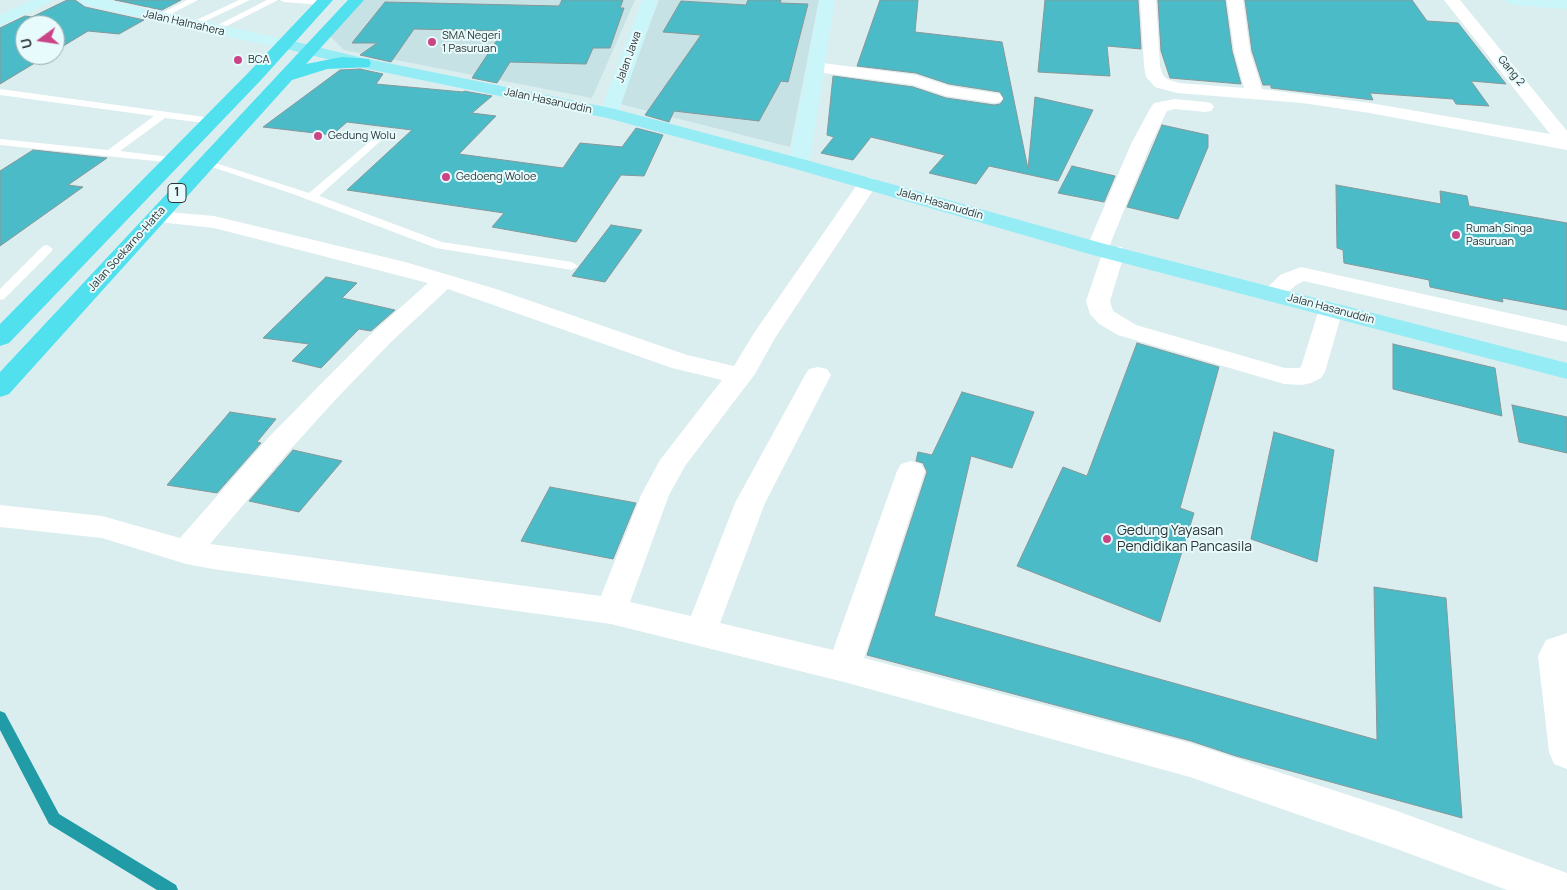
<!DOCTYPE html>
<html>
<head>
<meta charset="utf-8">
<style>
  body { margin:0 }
  #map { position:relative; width:1567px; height:890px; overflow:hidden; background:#daedef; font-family:Manrope,sans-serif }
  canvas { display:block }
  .north { position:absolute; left:15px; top:15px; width:50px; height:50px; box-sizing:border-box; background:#e7fafc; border:1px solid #9dabac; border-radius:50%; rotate:256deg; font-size:14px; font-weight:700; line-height:20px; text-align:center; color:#2d3435 }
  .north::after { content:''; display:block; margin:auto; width:18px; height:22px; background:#cb4586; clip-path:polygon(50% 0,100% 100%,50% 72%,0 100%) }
</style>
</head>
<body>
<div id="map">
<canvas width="1567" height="890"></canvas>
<div class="north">U</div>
</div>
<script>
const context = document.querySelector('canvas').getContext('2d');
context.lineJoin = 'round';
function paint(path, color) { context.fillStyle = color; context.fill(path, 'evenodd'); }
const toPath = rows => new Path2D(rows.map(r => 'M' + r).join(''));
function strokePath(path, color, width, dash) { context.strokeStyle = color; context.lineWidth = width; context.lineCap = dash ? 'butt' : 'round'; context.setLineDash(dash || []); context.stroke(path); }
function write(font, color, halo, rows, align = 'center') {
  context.font = font + ' Manrope,sans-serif'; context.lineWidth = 4; context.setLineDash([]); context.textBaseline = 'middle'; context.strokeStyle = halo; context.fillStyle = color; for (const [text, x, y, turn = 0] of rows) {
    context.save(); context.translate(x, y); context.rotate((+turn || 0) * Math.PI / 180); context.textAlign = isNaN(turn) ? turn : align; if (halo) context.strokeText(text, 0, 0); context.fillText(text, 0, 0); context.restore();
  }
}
const built = toPath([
  [362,0,635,0,592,98,344,50,328,34],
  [659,0,819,0,790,147,620,104]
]);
const stream = toPath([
  [0,711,5,713,59,814,176,885,178,890,157,890,49,824,0,730,0,711]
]);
const building = toPath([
  [67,0,75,0,85,7,144,20,119,34,88,31,55,51,55,25,25,25,25,55,48,55,0,84,0,28,25,16,32,17,67,0],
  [115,0,181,0,162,10,115,0],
  [562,0,623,0,620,8,624,8,610,48,593,48,586,64,510,62,497,83,472,78,503,31,414,29,391,62,360,55,377,43,352,43,385,2,559,6,562,0],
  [748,0,781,0,780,3,808,4,788,82,781,81,759,121,674,111,669,122,645,115,701,35,663,32,681,1,746,5,748,0],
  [880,0,918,0,915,32,1002,42,1028,169,1035,97,1093,110,1058,181,989,166,976,184,929,173,945,155,871,137,853,160,821,153,834,137,827,135,833,76,913,87,946,98,994,105,1000,104,1004,99,1000,92,949,84,916,73,857,66,880,0],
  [1045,0,1138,0,1141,49,1107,46,1110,76,1038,72,1045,0],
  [1158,0,1225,0,1232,51,1241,84,1170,78,1161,51,1158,0],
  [1245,0,1412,0,1427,21,1458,23,1506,84,1471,81,1489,106,1456,104,1453,99,1370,93,1373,100,1271,88,1271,85,1263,85,1252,51,1245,0],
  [360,69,383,74,376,84,463,92,464,91,492,96,472,113,496,116,459,154,563,168,580,143,622,147,636,128,663,135,644,176,621,175,576,242,492,227,504,213,347,190,412,130,347,122,332,135,263,127,340,70,360,69],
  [1162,125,1208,135,1208,147,1178,219,1127,207,1162,125],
  [33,150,107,158,68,185,83,187,0,246,0,171,33,150],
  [1072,166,1115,176,1104,202,1058,193,1072,166],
  [1336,185,1441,204,1440,191,1467,196,1469,206,1567,223,1567,310,1502,298,1503,302,1430,287,1429,280,1344,263,1343,250,1337,248,1336,185],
  [611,225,642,230,605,282,572,276,611,225],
  [326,277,357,283,342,298,395,310,371,331,359,329,321,368,292,361,309,344,263,338,326,277],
  [1137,343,1219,367,1180,508,1194,513,1160,622,1017,566,1063,467,1087,476,1137,343],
  [1393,344,1495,368,1502,416,1393,389,1393,344],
  [962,392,1034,412,1012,468,971,456,934,616,1377,740,1374,587,1446,598,1462,818,1236,756,1191,741,867,655,927,472,923,463,916,461,918,452,932,455,962,392],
  [1512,405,1567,417,1567,453,1519,442,1512,405],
  [230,412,276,419,257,442,261,443,217,493,167,485,230,412],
  [1274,432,1334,450,1317,562,1251,539,1274,432],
  [293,450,342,461,299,512,249,501,293,450],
  [550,487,636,503,613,559,521,541,550,487]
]);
const lane = toPath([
  [187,0,198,0,161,19,154,17,187,0],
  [239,0,250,0,195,26,188,24,239,0],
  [267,0,278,0,217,31,210,29,267,0],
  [280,0,315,0,326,3,322,5,284,2,280,0],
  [0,89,212,118,217,121,212,124,165,118,120,151,178,158,179,160,174,163,0,145,0,139,108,150,154,116,0,95,0,89],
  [380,133,385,136,384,138,319,196,442,242,572,262,578,266,572,270,436,248,293,194,200,163,201,161,209,161,309,193,380,133],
  [47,245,53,249,51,252,4,299,0,300,0,289,43,246,47,245]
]);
const street = toPath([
  [1140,0,1156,0,1160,66,1163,75,1167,79,1179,83,1244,88,1234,51,1227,0,1243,0,1250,51,1262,89,1370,103,1550,134,1444,0,1460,0,1567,131,1567,150,1370,113,1302,103,1177,93,1155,87,1146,77,1144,66,1140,0],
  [815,62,916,75,949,86,1000,94,1003,98,1000,102,994,103,946,96,913,85,809,71,807,67,809,63,815,62],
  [1175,99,1205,102,1211,103,1214,107,1211,111,1205,112,1175,109,1167,111,1151,144,1109,247,1122,247,1125,252,1110,301,1113,311,1136,325,1285,368,1298,368,1301,367,1319,309,1323,304,1331,302,1339,304,1343,309,1325,372,1321,378,1311,383,1302,385,1284,384,1118,335,1099,324,1090,314,1086,301,1102,254,1089,254,1086,249,1131,144,1151,107,1154,103,1175,99],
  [868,177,875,179,878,183,775,338,755,374,685,466,669,495,630,602,691,616,735,503,805,375,809,369,818,367,827,369,831,375,765,503,720,623,833,650,897,471,901,464,911,461,921,464,925,471,864,658,1190,743,1397,811,1567,873,1567,890,1507,890,1397,849,1190,777,844,682,611,624,213,569,186,564,102,538,0,527,0,505,102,516,180,538,269,437,319,386,373,332,428,283,214,228,149,221,145,217,149,213,156,211,214,216,405,262,496,289,687,355,734,366,754,333,861,179,868,177],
  [448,289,672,368,722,380,660,460,641,495,601,596,210,544,289,451,337,398,391,342,448,289],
  [1301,267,1567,326,1567,342,1304,281,1296,285,1282,298,1274,300,1266,298,1262,293,1280,275,1301,267],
  [1567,633,1567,769,1554,764,1549,752,1538,656,1546,640,1567,633]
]);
const secondary = toPath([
  [32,0,52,0,49,3,0,26,0,15,32,0],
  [77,0,106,0,284,39,292,44,284,49,85,5,77,0],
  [642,0,658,0,618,113,615,117,603,117,600,113,642,0],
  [819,0,835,0,809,164,806,168,799,170,792,168,789,164,819,0],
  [1504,0,1567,0,1567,9,1512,5,1504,0]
]);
const primary = toPath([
  [284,39,363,58,615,109,806,160,1105,244,1567,363,1567,379,1089,254,792,168,607,118,363,68,278,47,276,44,278,41,284,39]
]);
const highway = toPath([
  [317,0,333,0,261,80,9,343,0,346,0,324,249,72,317,0],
  [348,0,364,0,306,64,342,57,369,59,371,63,369,67,327,69,292,80,9,394,0,397,0,372,348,0]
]);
const markers = [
  [432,42,5,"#cb4586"],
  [238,60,5,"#cb4586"],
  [318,136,5,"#cb4586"],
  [446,177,5,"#cb4586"],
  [1456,235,5,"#cb4586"],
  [1107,539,5,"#cb4586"]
];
const farStreetnames = [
  ["Jalan Halmahera",184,23,13],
  ["Jalan Jawa",629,57,-70],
  ["Gang 2",1511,71,51],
  ["Jalan Hasanuddin",548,101,12],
  ["Jalan Hasanuddin",940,204,16],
  ["Jalan Soekarno-Hatta",127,249,-48],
  ["Jalan Hasanuddin",1331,309,15]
];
const farPoinames = [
  ["SMA Negeri",442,36],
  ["1 Pasuruan",442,49],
  ["BCA",248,60],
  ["Gedung Wolu",328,136],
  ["Gedoeng Woloe",456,177],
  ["Rumah Singa",1466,229],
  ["Pasuruan",1466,242]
];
const shields = [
  [177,193,18]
];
const shieldNames = [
  ["1",177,193]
];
const poiNames = [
  ["Gedung Yayasan",1117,531],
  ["Pendidikan Pancasila",1117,547]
];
paint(built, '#c6e2e5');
paint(stream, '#219ca7');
paint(building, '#4bbcc7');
strokePath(building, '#869799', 1);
paint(lane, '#fff');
paint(street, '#fff');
paint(secondary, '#caf6fa');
paint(primary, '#96ecf5');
paint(highway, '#50e0ee');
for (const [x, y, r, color] of markers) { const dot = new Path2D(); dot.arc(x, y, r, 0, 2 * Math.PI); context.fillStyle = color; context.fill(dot); strokePath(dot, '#e7fafc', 2); }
write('11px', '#2d3435', '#e7fafc', farStreetnames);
write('11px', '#2d3435', '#e7fafc', farPoinames, 'left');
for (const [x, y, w] of shields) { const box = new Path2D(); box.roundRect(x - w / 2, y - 9.5, w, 19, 4); context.fillStyle = '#e7fafc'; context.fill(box); strokePath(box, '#2d3435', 1); }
write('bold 12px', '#2d3435', null, shieldNames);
write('14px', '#2d3435', '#e7fafc', poiNames, 'left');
</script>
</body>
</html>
